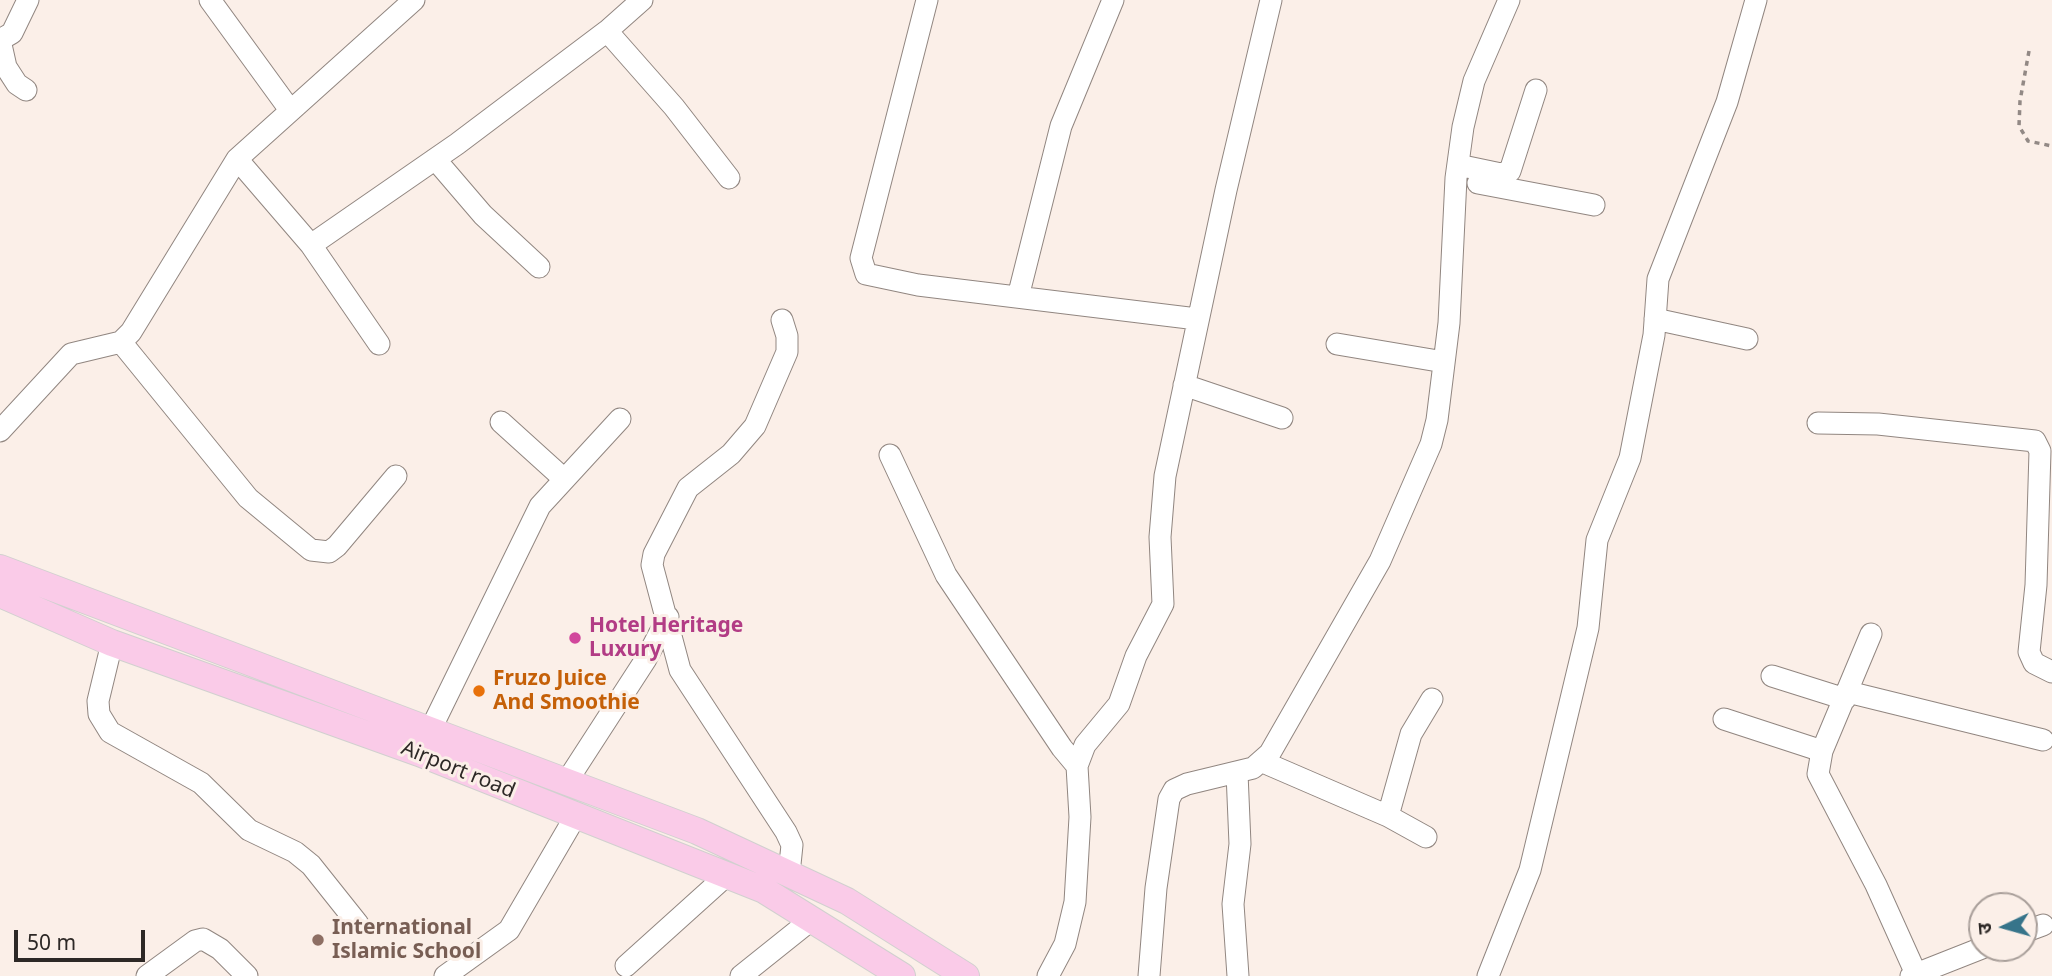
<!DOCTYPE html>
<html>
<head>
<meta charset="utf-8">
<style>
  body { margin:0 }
  #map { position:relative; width:2052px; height:976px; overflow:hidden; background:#fbefe8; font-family:"Noto Sans","Noto Sans Devanagari",sans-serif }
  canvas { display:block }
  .north { position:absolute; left:1968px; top:892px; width:70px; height:70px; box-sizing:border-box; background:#fbefe8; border:2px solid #a99f9a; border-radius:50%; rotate:265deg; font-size:19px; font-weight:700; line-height:28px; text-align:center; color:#2d2826 }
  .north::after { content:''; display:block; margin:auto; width:24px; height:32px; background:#36748a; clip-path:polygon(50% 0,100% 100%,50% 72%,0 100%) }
  .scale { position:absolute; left:14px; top:930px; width:131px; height:32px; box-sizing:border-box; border:4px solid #2d2826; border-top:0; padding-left:9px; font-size:21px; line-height:24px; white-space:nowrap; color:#2d2826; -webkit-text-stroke:5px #fbefe8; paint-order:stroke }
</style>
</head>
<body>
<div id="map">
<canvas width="2052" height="976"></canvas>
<div class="north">उ</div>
<div class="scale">50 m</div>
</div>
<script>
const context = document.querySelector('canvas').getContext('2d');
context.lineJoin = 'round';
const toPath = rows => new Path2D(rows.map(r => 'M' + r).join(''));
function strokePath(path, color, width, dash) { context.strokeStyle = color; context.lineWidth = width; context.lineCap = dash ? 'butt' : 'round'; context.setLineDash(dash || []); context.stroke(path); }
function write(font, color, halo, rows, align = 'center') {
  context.font = font + ' "Noto Sans",sans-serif'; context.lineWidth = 6; context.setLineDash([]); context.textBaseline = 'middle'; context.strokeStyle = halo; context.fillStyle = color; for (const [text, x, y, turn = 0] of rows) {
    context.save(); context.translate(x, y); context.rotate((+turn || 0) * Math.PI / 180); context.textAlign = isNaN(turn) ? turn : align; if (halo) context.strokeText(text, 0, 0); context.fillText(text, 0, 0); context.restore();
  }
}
const path = toPath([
  [2029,51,2020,101,2019,126,2028,141,2052,146]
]);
const minor = toPath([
  [210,0,290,110],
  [927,0,861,258,866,274,918,285,1197,319],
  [607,31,674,107,729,178],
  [0,40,6,67,17,84,26,90],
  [0,40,12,33,28,0],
  [237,159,311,245,379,344],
  [435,159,483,215,539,267],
  [1458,165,1501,174,1510,171,1536,90],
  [1478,183,1594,205],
  [311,245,457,144,607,31,642,0],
  [1018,297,1061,126,1113,0],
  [1655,319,1747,339],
  [782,320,787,336,787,352,755,426,731,454,688,488,654,554,652,565,680,670,786,832,792,845,789,874],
  [121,342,248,498,311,550,329,552,337,546,396,476],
  [1337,344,1444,362],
  [1184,385,1282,418],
  [501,422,564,479],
  [1818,423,1878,424,2035,441,2040,451,2036,585,2029,652,2034,663,2052,672],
  [0,431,71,354,121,342,131,332,237,159,414,0],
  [890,455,946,575,1062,748,1077,766],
  [1871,634,1822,751,1818,774,1876,885,1917,976],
  [112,643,98,701,99,714,110,732,201,783,249,830,295,852,311,865,358,924],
  [1772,676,1845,699],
  [1848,692,2043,740],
  [1724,719,1822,751],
  [423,745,540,506,620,419],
  [1263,762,1388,816,1426,837],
  [1237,773,1240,844,1233,904,1238,976],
  [567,781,646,659,668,617],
  [1388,816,1411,734,1432,699],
  [2024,932,2043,925],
  [626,966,727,875],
  [147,976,195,941,203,939,220,949,247,976],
  [445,976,509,930,575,817],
  [741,976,811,920],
  [1048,976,1065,944,1075,902,1080,817,1077,766,1085,745,1119,704,1136,656,1163,604,1160,537,1165,476,1226,190,1271,0],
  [1149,976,1156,888,1169,799,1174,790,1187,784,1253,768,1270,753,1380,561,1431,444,1437,420,1449,323,1456,178,1463,127,1474,81,1509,0],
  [1488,976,1530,870,1588,628,1597,540,1630,458,1654,335,1658,279,1727,102,1756,0],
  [1911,976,1982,948]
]);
const major = toPath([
  [0,568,697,831,847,901,966,976],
  [0,594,112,643,419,753,764,890,902,976]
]);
const markers = [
  [575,638,7,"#d1479c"],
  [479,691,7,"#e8710a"],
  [318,940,7,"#8d6e63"]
];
const hotelNames = [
  ["Hotel Heritage",589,626],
  ["Luxury",589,650]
];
const foodNames = [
  ["Fruzo Juice",493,679],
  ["And Smoothie",493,703]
];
const streetNames = [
  ["Airport road",458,770,22]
];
const educationNames = [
  ["International",332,928],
  ["Islamic School",332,952]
];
strokePath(minor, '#918680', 23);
strokePath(major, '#d1d0cf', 28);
strokePath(path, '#928985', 3.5, [5, 5]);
strokePath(minor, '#fff', 21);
strokePath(major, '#facbe8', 26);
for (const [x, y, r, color] of markers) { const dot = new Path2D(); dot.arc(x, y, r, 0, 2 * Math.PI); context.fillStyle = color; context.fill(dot); strokePath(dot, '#fbefe8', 2.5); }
write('bold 21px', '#b23c85', '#fbefe8', hotelNames, 'left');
write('bold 21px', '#c56008', '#fbefe8', foodNames, 'left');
write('21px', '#2d2826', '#fbefe8', streetNames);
write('bold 21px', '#785e54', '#fbefe8', educationNames, 'left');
</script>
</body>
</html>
